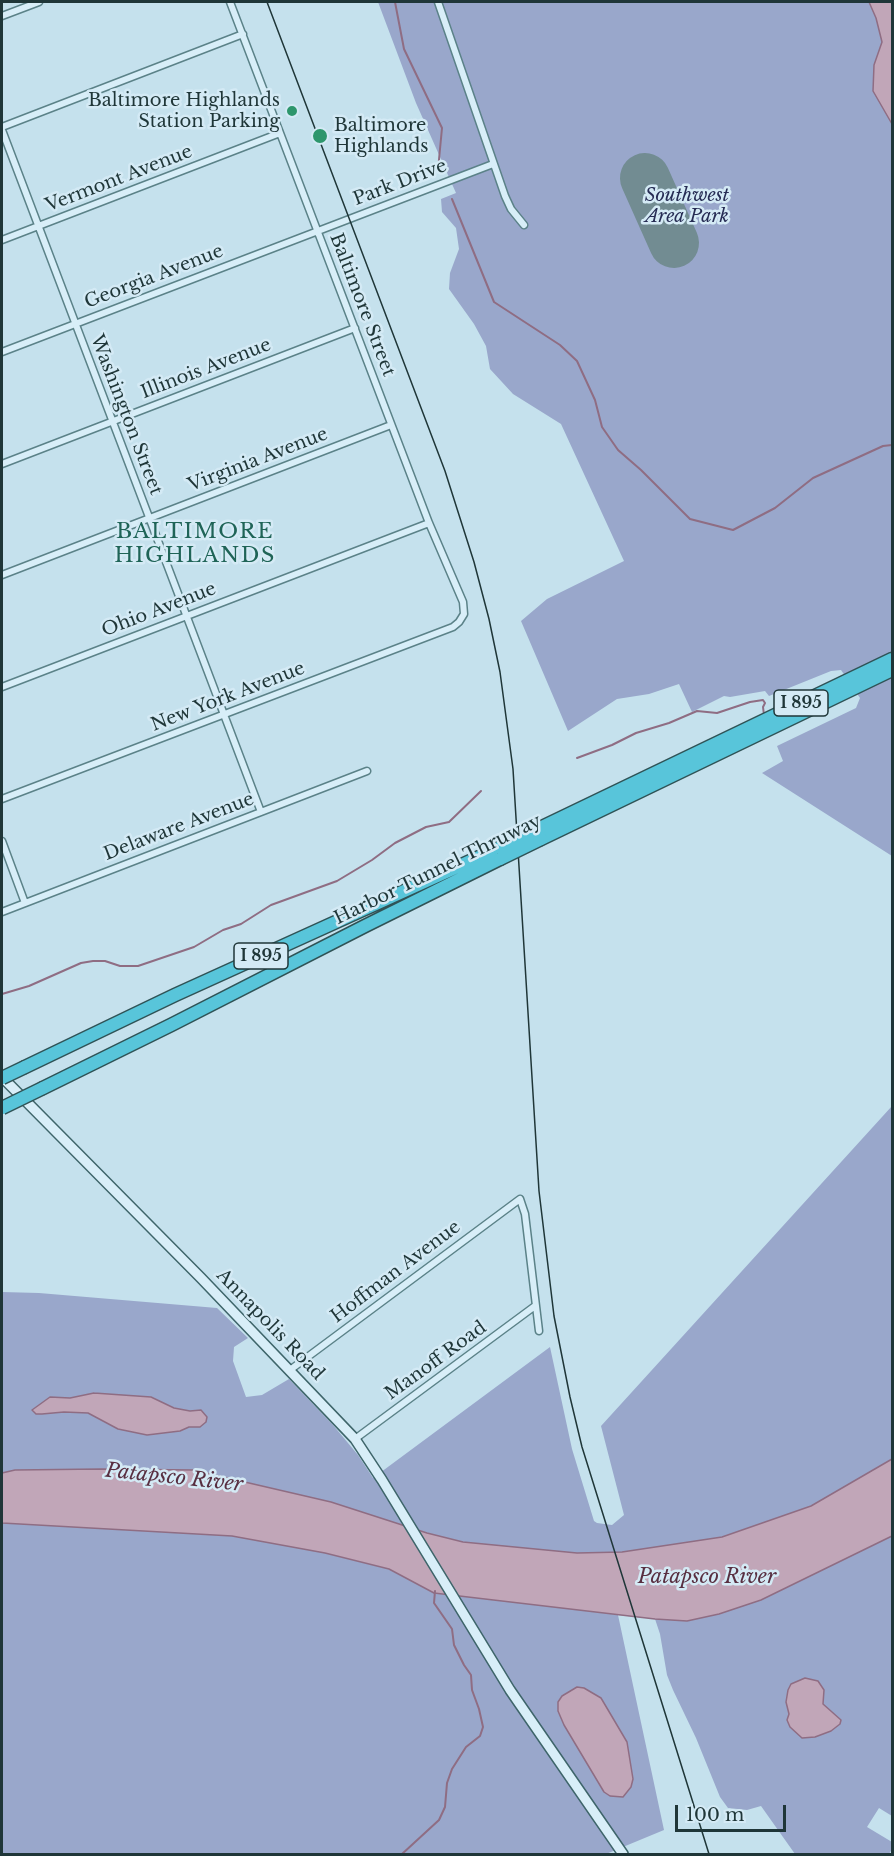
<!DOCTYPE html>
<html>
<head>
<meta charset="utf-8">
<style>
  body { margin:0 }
  #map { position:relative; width:894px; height:1856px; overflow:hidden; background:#c5e1ed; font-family:"Libre Baskerville",serif }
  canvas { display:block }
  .frame { position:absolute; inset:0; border:3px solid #1f3638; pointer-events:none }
  .scale { position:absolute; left:675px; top:1805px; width:111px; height:27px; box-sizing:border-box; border:3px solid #1f3638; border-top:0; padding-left:8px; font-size:18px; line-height:21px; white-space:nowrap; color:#1f3638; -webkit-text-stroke:4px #d4eaf5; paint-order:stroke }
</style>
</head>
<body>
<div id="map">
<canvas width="894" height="1856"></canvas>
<div class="frame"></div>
<div class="scale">100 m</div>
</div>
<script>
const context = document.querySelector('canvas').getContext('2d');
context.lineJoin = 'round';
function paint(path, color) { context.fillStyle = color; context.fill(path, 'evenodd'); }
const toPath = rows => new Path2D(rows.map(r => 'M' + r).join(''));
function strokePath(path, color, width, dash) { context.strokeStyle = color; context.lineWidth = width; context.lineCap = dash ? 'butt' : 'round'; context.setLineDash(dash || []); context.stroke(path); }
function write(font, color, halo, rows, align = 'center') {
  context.font = font + ' "Libre Baskerville",serif'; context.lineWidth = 5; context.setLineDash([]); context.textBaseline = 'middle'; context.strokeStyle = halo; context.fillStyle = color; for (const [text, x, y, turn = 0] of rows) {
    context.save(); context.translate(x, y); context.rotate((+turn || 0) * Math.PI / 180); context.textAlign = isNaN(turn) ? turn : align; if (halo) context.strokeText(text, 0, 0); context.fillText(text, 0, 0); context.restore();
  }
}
const green = toPath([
  [378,2,892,2,892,856,762,773,783,761,777,746,856,708,860,698,841,670,831,671,769,696,765,691,730,697,724,696,692,712,679,684,649,694,617,699,568,731,521,621,547,599,624,561,561,424,513,394,490,369,486,346,474,324,449,289,450,273,459,249,456,228,442,212,441,199,456,193,416,103],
  [892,1106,892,1816,879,1808,867,1827,892,1842,892,1849,889,1854,795,1854,761,1806,747,1810,728,1808,720,1797,696,1738,673,1690,667,1675,660,1634,655,1619,618,1615,664,1830,606,1854,2,1854,2,1292,39,1293,217,1308,248,1338,234,1347,233,1361,246,1397,262,1395,289,1379,333,1425,358,1455,373,1478,550,1347,572,1449,594,1521,597,1523,612,1525,624,1515,601,1426]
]);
const water = toPath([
  [869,2,892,2,892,124,873,91,874,65,882,42,876,18,869,2],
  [94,1393,151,1397,174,1408,190,1411,201,1410,207,1417,206,1422,200,1427,189,1427,180,1431,147,1435,118,1429,88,1413,64,1412,42,1414,36,1414,32,1410,50,1397,70,1398,94,1393],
  [892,1459,892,1536,761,1600,719,1614,687,1621,655,1619,434,1593,389,1569,325,1553,232,1536,2,1523,2,1473,15,1470,101,1469,193,1470,331,1502,427,1533,463,1542,577,1553,622,1552,722,1537,811,1506,892,1459],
  [805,1678,818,1681,824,1690,823,1704,841,1720,840,1724,831,1731,815,1737,802,1738,790,1727,787,1720,789,1714,786,1702,788,1690,791,1684,805,1678],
  [577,1687,584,1688,601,1698,627,1742,633,1779,631,1787,623,1797,610,1796,604,1792,564,1725,558,1711,558,1702,562,1696,577,1687]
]);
const stream = toPath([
  [395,2,404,49,442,128,438,170],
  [452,199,494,302,560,345,577,361,595,400,602,427,618,450,641,470,690,519,733,530,775,508,813,478,883,446,892,445],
  [577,758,612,745,636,733,669,723,697,711,717,713,750,702,763,700,765,703,763,707,764,715],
  [2,994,29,986,81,963,93,961,105,961,120,966,138,966,194,947,223,930,241,924,271,905,337,881,372,860,395,843,426,827,449,822,481,791],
  [402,1854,439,1820,445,1807,447,1783,452,1769,466,1747,480,1736,483,1727,479,1709,472,1690,471,1675,464,1665,454,1645,452,1629,434,1603,435,1591]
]);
const runway = toPath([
  [645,178,674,243]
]);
const street = toPath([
  [438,2,505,196,511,209,524,225],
  [2,16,39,2],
  [2,127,243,34],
  [2,130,261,812],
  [2,240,280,133],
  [2,352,493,164],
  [2,464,355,328],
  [2,575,391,425],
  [2,687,429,523],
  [2,799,453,627,459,622,464,614,463,602,429,523,230,2],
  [2,841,25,903],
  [2,912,367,771],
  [290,1370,520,1199,525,1214,539,1331],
  [355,1439,535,1306]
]);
const secondary = toPath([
  [2,1077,201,1278,355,1439,382,1480,510,1690,623,1854]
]);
const highway = toPath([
  [540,828,892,659],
  [541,839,892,670],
  [25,1067,175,995,499,848],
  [43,1088,171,1025,365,926,500,859]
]);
const tram = toPath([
  [267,2,445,471,474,562,489,619,500,672,513,769,539,1191,554,1316,570,1397,582,1447,709,1854]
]);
const highwayBridge = toPath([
  [499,848,540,828],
  [500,859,541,839],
  [2,1078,25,1067],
  [2,1108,43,1088]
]);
const markers = [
  [292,111,6,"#2d966c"],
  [320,136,8,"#2d966c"]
];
const shields = [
  [801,703,54],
  [261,956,54]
];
const shieldNames = [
  ["I 895",801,703],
  ["I 895",261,956]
];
const poiNames = [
  ["Baltimore Highlands",280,101],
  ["Station Parking",280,122],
  ["Baltimore",334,126,"left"],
  ["Highlands",334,147,"left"]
];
const streetNames = [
  ["Vermont Avenue",119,179,-21],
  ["Park Drive",400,183,-21],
  ["Georgia Avenue",154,277,-21],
  ["Baltimore Street",362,305,69],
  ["Illinois Avenue",206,369,-21],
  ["Washington Street",126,415,69],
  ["Virginia Avenue",258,460,-21],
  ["Ohio Avenue",159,610,-21],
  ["New York Avenue",228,697,-21],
  ["Delaware Avenue",179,827,-21],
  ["Harbor Tunnel Thruway",438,870,-26],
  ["Hoffman Avenue",396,1272,-37],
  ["Annapolis Road",270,1325,46],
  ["Manoff Road",436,1361,-36]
];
const parkNames = [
  ["Southwest",687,196],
  ["Area Park",687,217]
];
const waterNames = [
  ["Patapsco River",174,1478,6],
  ["Patapsco River",707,1577]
];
const quarterNames = [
  ["BALTIMORE",195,532],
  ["HIGHLANDS",195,556]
];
paint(green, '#99a7cb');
paint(water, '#c1a6b8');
strokePath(water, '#8f6d83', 1.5);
strokePath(stream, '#8f6d83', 2);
strokePath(runway, '#728c92', 50);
strokePath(street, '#5b8288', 9);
strokePath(secondary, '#3e656a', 12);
strokePath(highway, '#2f5356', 15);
strokePath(street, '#d8eef8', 6);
strokePath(secondary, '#d8eef8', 9);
strokePath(highway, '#58c5da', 12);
strokePath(tram, '#1f3638', 1.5);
strokePath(highwayBridge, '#2f5356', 15, []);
strokePath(highwayBridge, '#58c5da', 12);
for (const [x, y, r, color] of markers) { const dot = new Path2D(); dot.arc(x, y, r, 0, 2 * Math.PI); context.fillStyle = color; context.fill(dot); strokePath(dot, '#d4eaf5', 2); }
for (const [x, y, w] of shields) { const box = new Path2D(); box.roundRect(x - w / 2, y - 13, w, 26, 4.5); context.fillStyle = '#d4eaf5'; context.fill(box); strokePath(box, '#1f3638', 1.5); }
write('bold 16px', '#1f3638', null, shieldNames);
write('18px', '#1f3638', '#d4eaf5', poiNames, 'right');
write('18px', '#1f3638', '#d4eaf5', streetNames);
write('italic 18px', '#262c54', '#d4eaf5', parkNames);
write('italic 20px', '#582f41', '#d4eaf5', waterNames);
context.letterSpacing = '1.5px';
write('21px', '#1f6457', '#d4eaf5', quarterNames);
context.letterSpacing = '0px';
</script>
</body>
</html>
